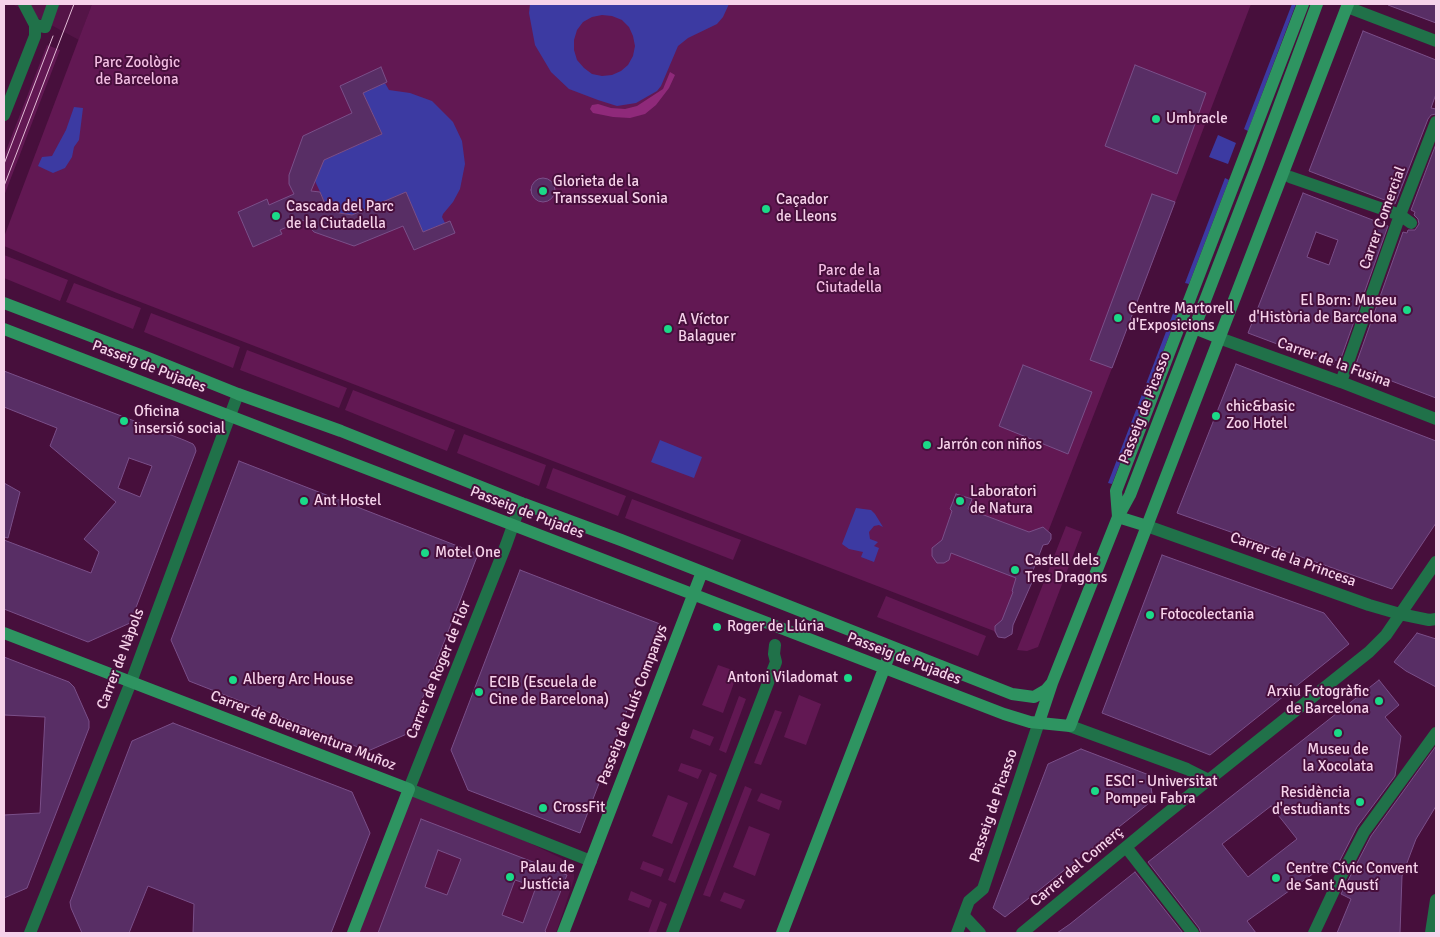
<!DOCTYPE html>
<html>
<head>
<meta charset="utf-8">
<style>
  body { margin:0 }
  #map { position:relative; width:1440px; height:937px; overflow:hidden; background:#470f3c; font-family:Signika,sans-serif }
  canvas { display:block }
  .frame { position:absolute; inset:0; border:5px solid #f6d2ea; pointer-events:none }
</style>
</head>
<body>
<div id="map">
<canvas width="1440" height="937"></canvas>
<div class="frame"></div>
</div>
<script>
const context = document.querySelector('canvas').getContext('2d');
context.lineJoin = 'round';
function paint(path, color) { context.fillStyle = color; context.fill(path, 'evenodd'); }
const toPath = rows => new Path2D(rows.map(r => 'M' + r).join(''));
function strokePath(path, color, width, dash) { context.strokeStyle = color; context.lineWidth = width; context.lineCap = dash ? 'butt' : 'round'; context.setLineDash(dash || []); context.stroke(path); }
function write(font, color, halo, rows, align = 'center') {
  context.font = font + ' Signika,sans-serif'; context.lineWidth = 4; context.setLineDash([]); context.textBaseline = 'middle'; context.strokeStyle = halo; context.fillStyle = color; for (const [text, x, y, turn = 0] of rows) {
    context.save(); context.translate(x, y); context.rotate((+turn || 0) * Math.PI / 180); context.textAlign = isNaN(turn) ? turn : align; if (halo) context.strokeText(text, 0, 0); context.fillText(text, 0, 0); context.restore();
  }
}
const built = toPath([
  [12,4,92,4,79,40],
  [409,789,459,809,565,860,574,873,574,879,556,933,353,933]
]);
const green = toPath([
  [92,4,1251,4,1112,368,1030,578,1033,580,1013,625,1012,634,1005,638,998,637,994,631,117,293,4,246,4,237],
  [47,45,60,50,4,196,4,156],
  [4,255,68,280,60,301,4,278],
  [74,283,141,308,133,329,66,302],
  [151,313,240,347,233,368,144,332],
  [247,350,347,388,339,408,240,370],
  [353,390,455,430,447,451,345,410],
  [464,434,546,465,539,486,457,453],
  [553,468,626,496,618,516,546,488],
  [632,499,741,540,733,560,625,518],
  [1066,526,1082,532,1038,647,1027,651,1017,650],
  [886,596,986,636,978,656,877,617],
  [718,665,738,672,723,713,702,705],
  [799,695,821,704,806,745,784,737],
  [739,696,746,699,726,753,719,750],
  [775,710,782,712,761,765,754,763],
  [693,729,714,737,710,746,690,738],
  [681,763,702,770,698,779,678,771],
  [710,772,717,775,675,883,668,880],
  [745,786,752,789,710,897,703,895],
  [761,793,782,801,779,810,757,801],
  [668,795,688,803,672,844,652,836],
  [749,826,770,834,755,876,733,867],
  [643,861,664,869,661,877,640,869],
  [631,891,652,900,649,908,628,900],
  [724,892,745,900,741,909,720,901],
  [660,901,667,904,656,933,648,933]
]);
const forest = toPath([
  [670,72,675,75,669,88,656,105,645,114,630,118,613,117,593,113,590,109,592,105,598,104,611,108,625,109,637,106,663,89]
]);
const water = toPath([
  [530,4,729,4,723,17,717,24,688,38,678,46,661,86,657,91,636,103,617,106,598,100,569,89,551,72,535,45,529,13],
  [602,15,612,16,622,20,629,27,633,36,635,46,633,56,628,65,621,71,612,75,602,76,592,74,584,68,577,60,574,50,574,40,577,30,583,22,592,17],
  [1292,4,1296,4,1248,131,1244,129],
  [385,83,389,90,410,93,432,101,453,122,462,141,465,164,460,189,453,202,443,214,442,217,445,223,423,232,406,192,352,215,329,211,315,181,324,160,382,134,363,93],
  [74,107,83,108,79,140,74,147,72,157,65,168,53,173,38,166,42,157,52,156,66,130],
  [1218,135,1236,143,1228,164,1209,157],
  [1225,178,1229,180,1189,284,1185,283],
  [1177,303,1181,305,1112,484,1108,483],
  [660,440,702,457,694,478,651,462],
  [856,508,871,510,875,514,883,527,879,525,874,526,869,532,870,539,878,542,874,546,879,548,874,562,861,557,863,552,849,549,842,544]
]);
const building = toPath([
  [1388,4,1436,4,1436,23,1388,5,1388,4],
  [1363,31,1436,60,1436,94,1431,108,1436,109,1436,114,1431,115,1428,119,1395,204,1309,171,1363,31],
  [1135,65,1206,93,1177,174,1105,146,1135,65],
  [381,67,387,82,363,93,382,134,324,160,311,191,320,192,328,211,352,215,406,192,423,232,450,221,455,233,414,250,403,226,354,246,314,232,303,220,280,230,282,234,253,247,238,212,267,199,269,205,294,194,289,184,289,175,303,136,352,113,340,86,381,67],
  [1436,144,1436,398,1355,367,1403,232,1407,233,1408,230,1415,230,1419,224,1418,219,1414,215,1415,212,1411,210,1436,144],
  '531 190a12 12 0 1 1 24 0a12 12 0 1 1-24 0Z',
  [1303,193,1388,226,1340,361,1335,360,1333,365,1248,333,1303,193],
  [1316,232,1338,240,1329,265,1307,257,1316,232],
  [1152,194,1175,202,1112,368,1090,360,1152,194],
  [1236,364,1436,441,1436,523,1392,589,1177,513,1236,364],
  [1023,365,1092,392,1068,454,999,426,1023,365],
  [4,371,184,440,193,444,195,447,196,451,130,623,88,642,4,609,4,540,91,573,99,552,84,539,116,502,50,446,57,428,4,407,4,371],
  [129,458,152,466,140,497,118,488,129,458],
  [239,461,478,554,409,733,368,751,189,681,171,640,239,461],
  [4,483,20,492,8,538,4,537,4,483],
  [956,494,972,499,968,509,1029,532,1043,527,1051,534,1051,539,1048,544,1043,545,1030,578,1033,580,1013,625,1012,634,1005,638,998,637,995,631,995,626,1002,620,1013,592,1012,591,1016,578,951,553,949,560,944,563,937,563,932,556,932,548,942,540,952,511,950,509,956,494],
  [1162,555,1324,613,1349,644,1210,755,1102,713,1162,555],
  [520,570,660,624,580,833,468,790,451,750,520,570],
  [1417,633,1436,639,1436,687,1406,671,1394,662,1417,633],
  [4,657,69,682,74,687,89,721,89,728,27,888,4,898,4,815,40,813,45,717,4,715,4,657],
  [1379,680,1399,705,1385,717,1401,736,1395,776,1357,827,1334,872,1328,863,1247,921,1256,933,1201,933,1199,928,1148,862,1379,680],
  [1271,806,1297,839,1248,877,1222,844,1271,806],
  [173,723,352,792,370,833,331,933,193,933,194,904,148,886,129,933,82,933,71,908,70,902,132,741,173,723],
  [1436,746,1436,806,1416,839,1402,876,1400,933,1337,933,1351,899,1341,894,1371,836,1436,746],
  [1081,749,1149,775,1153,800,1005,917,993,908,1048,764,1081,749],
  [421,819,567,875,545,931,547,933,378,933,421,819],
  [438,850,461,859,447,895,425,887,438,850],
  [515,880,536,887,523,923,502,915,515,880],
  [1135,872,1183,933,1057,933,1070,924,1135,872]
]);
const street = toPath([
  [1347,7,1436,41],
  [35,25,45,27,53,4],
  [4,115,35,36,35,25,24,4],
  [1290,177,1400,215,1411,223],
  [1219,338,1341,382,1436,419],
  [1341,382,1400,215,1436,122],
  [521,503,506,545,409,789,591,861],
  [1147,526,1369,605,1400,614,1429,620,1436,619],
  [1070,726,1187,769,1209,780],
  [1126,847,1193,933],
  [964,916,980,933],
  [30,933,131,682,238,394],
  [672,933,776,662,774,654,775,645],
  [957,933,969,901,983,889,1039,722],
  [1022,933,1161,818,1369,652,1386,635,1436,562],
  [1314,933,1338,882,1364,832,1436,733],
  [1431,933,1436,900]
]);
const secondary = toPath([
  [4,303,151,359,238,394,341,431,524,504,621,540,1012,694,1034,697,1046,690,1052,683],
  [1194,328,1219,338],
  [4,329,1004,714,1030,722,1070,726,1348,4],
  [1118,517,1116,491,1303,4],
  [1118,517,1147,526],
  [4,633,409,789,353,933],
  [1039,722,1052,683,1118,517,1130,495,1258,163,1317,4],
  [563,933,702,572],
  [782,933,892,648]
]);
const tram = toPath([
  [4,164,53,36],
  [4,186,74,4]
]);
const markers = [
  [1156,119,5,"#1bd988"],
  [543,191,5,"#1bd988"],
  [766,209,5,"#1bd988"],
  [276,216,5,"#1bd988"],
  [1407,310,5,"#1bd988"],
  [1118,318,5,"#1bd988"],
  [668,329,5,"#1bd988"],
  [1216,416,5,"#1bd988"],
  [124,421,5,"#1bd988"],
  [927,445,5,"#1bd988"],
  [304,501,5,"#1bd988"],
  [960,501,5,"#1bd988"],
  [425,553,5,"#1bd988"],
  [1015,570,5,"#1bd988"],
  [1150,615,5,"#1bd988"],
  [717,627,5,"#1bd988"],
  [848,678,5,"#1bd988"],
  [233,680,5,"#1bd988"],
  [479,692,5,"#1bd988"],
  [1379,701,5,"#1bd988"],
  [1338,733,5,"#1bd988"],
  [1095,791,5,"#1bd988"],
  [1360,802,5,"#1bd988"],
  [543,808,5,"#1bd988"],
  [510,877,5,"#1bd988"],
  [1276,878,5,"#1bd988"]
];
const parkNames = [
  ["Parc Zoològic",137,63],
  ["de Barcelona",137,80],
  ["Parc de la",849,271],
  ["Ciutadella",849,288]
];
const poiNames = [
  ["Umbracle",1166,119],
  ["Glorieta de la",553,182],
  ["Transsexual Sonia",553,199],
  ["Caçador",776,200],
  ["de Lleons",776,217],
  ["Cascada del Parc",286,207],
  ["de la Ciutadella",286,224],
  ["El Born: Museu",1397,301,"right"],
  ["d'Història de Barcelona",1397,318,"right"],
  ["Centre Martorell",1128,309],
  ["d'Exposicions",1128,326],
  ["A Víctor",678,320],
  ["Balaguer",678,337],
  ["chic&basic",1226,407],
  ["Zoo Hotel",1226,424],
  ["Oficina",134,412],
  ["insersió social",134,429],
  ["Jarrón con niños",937,445],
  ["Laboratori",970,492],
  ["de Natura",970,509],
  ["Ant Hostel",314,501],
  ["Motel One",435,553],
  ["Castell dels",1025,561],
  ["Tres Dragons",1025,578],
  ["Fotocolectania",1160,615],
  ["Roger de Llúria",727,627],
  ["Antoni Viladomat",838,678,"right"],
  ["Alberg Arc House",243,680],
  ["ECIB (Escuela de",489,683],
  ["Cine de Barcelona)",489,700],
  ["Arxiu Fotogràfic",1369,692,"right"],
  ["de Barcelona",1369,709,"right"],
  ["Museu de",1338,750,"center"],
  ["la Xocolata",1338,767,"center"],
  ["ESCI - Universitat",1105,782],
  ["Pompeu Fabra",1105,799],
  ["Residència",1350,793,"right"],
  ["d'estudiants",1350,810,"right"],
  ["CrossFit",553,808],
  ["Palau de",520,868],
  ["Justícia",520,885],
  ["Centre Cívic Convent",1286,869],
  ["de Sant Agustí",1286,886]
];
const streetNames = [
  ["Carrer Comercial",1383,218,-70],
  ["Carrer de la Fusina",1334,363,20],
  ["Passeig de Pujades",149,367,21],
  ["Passeig de Picasso",1145,408,-69],
  ["Passeig de Pujades",527,513,21],
  ["Carrer de la Princesa",1293,560,20],
  ["Carrer de Nàpols",121,659,-69],
  ["Passeig de Pujades",904,659,21],
  ["Carrer de Roger de Flor",439,670,-68],
  ["Passeig de Lluís Companys",633,705,-69],
  ["Carrer de Buenaventura Muñoz",303,731,21],
  ["Passeig de Picasso",994,806,-71],
  ["Carrer del Comerç",1077,867,-40]
];
paint(built, '#541447');
paint(green, '#621853');
paint(forest, '#8f297a');
paint(water, '#3c3aa2');
paint(building, '#582e65');
strokePath(building, '#7a4f89', 1);
strokePath(street, '#207149', 12);
strokePath(secondary, '#2e9461', 12);
strokePath(tram, '#e2bcd6', 1);
for (const [x, y, r, color] of markers) { const dot = new Path2D(); dot.arc(x, y, r, 0, 2 * Math.PI); context.fillStyle = color; context.fill(dot); strokePath(dot, '#470f3c', 2); }
write('15px', '#f3bee3', '#470f3c', parkNames);
write('15px', '#f6d2ea', '#470f3c', poiNames, 'left');
write('15px', '#f6d2ea', '#470f3c', streetNames);
</script>
</body>
</html>
